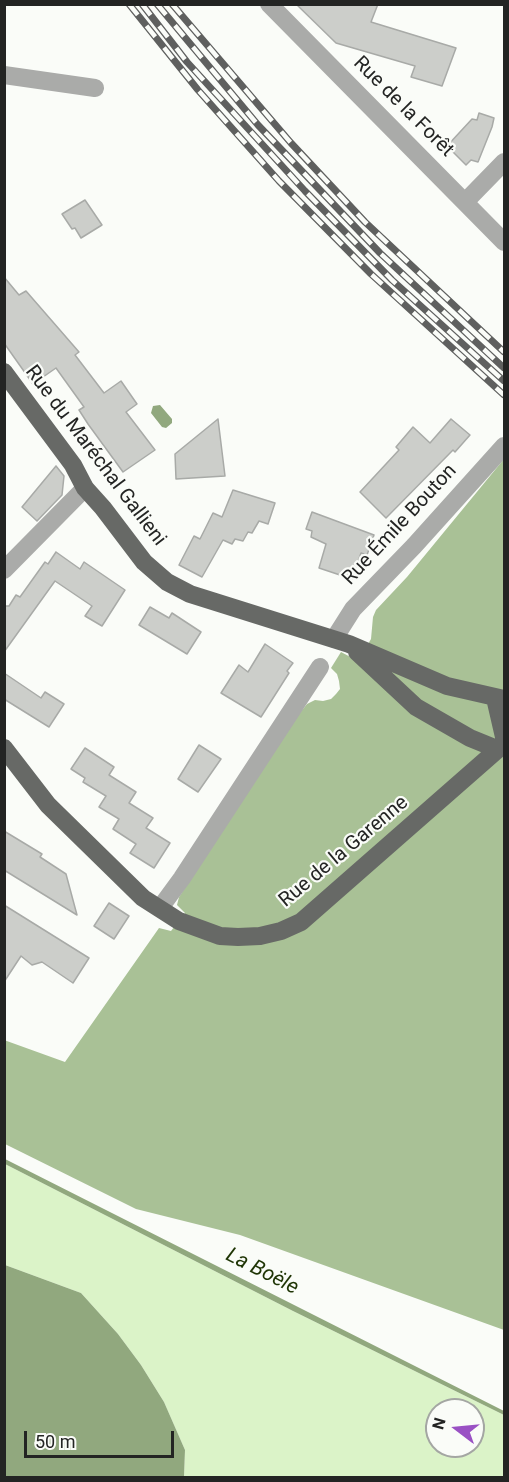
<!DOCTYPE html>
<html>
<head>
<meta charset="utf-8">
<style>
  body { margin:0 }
  #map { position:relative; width:509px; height:1482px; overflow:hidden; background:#fafcf8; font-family:Roboto,sans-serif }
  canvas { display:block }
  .frame { position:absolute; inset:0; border:6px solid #232423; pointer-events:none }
  .north { position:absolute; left:425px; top:1398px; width:60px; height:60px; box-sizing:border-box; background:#fafcf8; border:2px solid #a4a6a3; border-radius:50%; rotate:286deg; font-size:16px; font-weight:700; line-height:24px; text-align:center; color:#232423 }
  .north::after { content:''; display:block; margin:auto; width:21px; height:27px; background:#9a51c4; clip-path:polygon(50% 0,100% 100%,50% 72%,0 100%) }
  .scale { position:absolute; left:24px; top:1431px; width:150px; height:27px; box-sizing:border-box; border:3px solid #232423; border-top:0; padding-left:8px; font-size:18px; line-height:21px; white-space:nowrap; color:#232423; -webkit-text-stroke:4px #fafcf8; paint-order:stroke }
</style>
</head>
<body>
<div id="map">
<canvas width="509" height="1482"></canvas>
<div class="frame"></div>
<div class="north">N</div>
<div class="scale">50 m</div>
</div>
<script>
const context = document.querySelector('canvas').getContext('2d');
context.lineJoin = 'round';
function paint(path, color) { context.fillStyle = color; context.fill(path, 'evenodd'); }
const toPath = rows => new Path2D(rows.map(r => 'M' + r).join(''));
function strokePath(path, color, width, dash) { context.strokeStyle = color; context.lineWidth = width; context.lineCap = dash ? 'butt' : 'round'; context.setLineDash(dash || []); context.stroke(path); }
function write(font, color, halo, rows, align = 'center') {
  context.font = font + ' Roboto,sans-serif'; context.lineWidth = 4.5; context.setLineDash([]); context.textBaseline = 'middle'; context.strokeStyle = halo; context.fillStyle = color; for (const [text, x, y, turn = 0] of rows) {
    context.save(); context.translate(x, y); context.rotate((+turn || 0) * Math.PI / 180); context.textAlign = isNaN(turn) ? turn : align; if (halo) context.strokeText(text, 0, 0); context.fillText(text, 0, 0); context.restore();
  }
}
const green = toPath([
  [5,1164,293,1311,504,1415,504,1477,184,1477,185,1450,164,1402,141,1365,118,1334,81,1293,5,1265],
  [437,1410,473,1410,473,1446,437,1446]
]);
const forest = toPath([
  [504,459,504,1330,240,1235,136,1209,5,1144,4,1040,65,1062,159,928,171,931,185,913,177,905,179,897,299,714,307,704,315,700,323,701,331,699,336,694,340,689,339,681,337,674,331,668,341,652,358,661,371,639,373,617,376,610,407,577]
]);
const water = toPath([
  [160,405,172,419,172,423,166,428,162,427,151,413,153,406],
  [5,1159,504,1411,504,1415,293,1311,5,1164],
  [5,1265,81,1293,118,1334,141,1365,164,1402,185,1450,184,1477,5,1477]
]);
const building = toPath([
  [296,4,378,4,371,22,456,48,442,86,411,77,415,66,336,43,296,4],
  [479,113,494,118,492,127,478,162,471,160,466,165,447,146,472,119,477,120,479,113],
  [85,200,102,225,81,238,75,228,72,229,62,214,85,200],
  [4,277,19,295,26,291,79,352,75,355,104,393,121,381,137,404,126,412,155,450,123,472,88,424,79,410,84,407,56,368,33,384,4,343,4,277],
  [218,419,225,476,176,479,175,454,218,419],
  [451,419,470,435,455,452,453,450,386,518,360,492,399,450,396,447,413,427,430,443,451,419],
  [56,466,64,476,62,495,37,521,22,507,56,466],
  [233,490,275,503,268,524,259,521,252,533,248,532,243,541,235,539,232,544,223,540,202,577,179,565,194,536,200,539,213,513,222,517,233,490],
  [312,512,374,535,367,555,361,553,352,579,319,568,326,544,311,537,312,531,306,529,312,512],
  [56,552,80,569,84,562,125,590,102,626,85,616,92,606,55,581,4,652,4,606,9,606,16,595,20,597,45,562,48,564,56,552],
  [150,607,169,618,172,613,201,632,187,654,139,625,150,607],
  [265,644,293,663,287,671,289,673,261,717,221,693,239,665,248,672,265,644],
  [4,673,41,698,45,692,64,704,49,727,4,699,4,673],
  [199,745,221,759,198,792,178,779,199,745],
  [85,748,114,767,109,775,136,792,129,803,153,818,146,828,170,843,154,868,130,853,136,844,113,829,119,819,99,807,106,796,83,782,85,778,71,769,85,748],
  [4,831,42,854,40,857,66,874,77,915,4,870,4,831],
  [109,903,129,916,114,939,94,926,109,903],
  [4,905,89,958,73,983,42,962,32,965,21,956,4,982,4,905]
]);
const minor = toPath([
  [269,4,504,242],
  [4,75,95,88],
  [465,202,504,162],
  [4,570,85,488],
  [334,639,353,609,414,546,504,446],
  [160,908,182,878,320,667]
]);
const major = toPath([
  [4,372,73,465,85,488,103,508,144,562,167,582,190,594,349,644,447,686,504,699],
  [357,652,416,707,470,738,497,749],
  [495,698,504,737],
  [4,748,48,805,143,898,179,921,220,936,238,937,260,936,281,931,301,922,504,744]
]);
const rail = toPath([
  [129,4,198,90,279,181,371,274,504,395],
  [142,4,187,62,305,191,392,280,504,381],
  [157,4,258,125,380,253,504,368],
  [172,4,291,143,365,222,504,352]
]);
const streetNames = [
  ["Rue de la Forêt",403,107,45],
  ["Rue du Maréchal Gallieni",95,456,53],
  ["Rue Émile Bouton",400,525,-47],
  ["Rue de la Garenne",344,852,-40]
];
const waterNames = [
  ["La Boële",262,1272,27]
];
paint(green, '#dbf3c8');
paint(forest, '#a9c196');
paint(water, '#91a87e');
paint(building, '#ccceca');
strokePath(building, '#a8aaa7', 1.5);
strokePath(minor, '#aaaba9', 18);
strokePath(major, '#676966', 18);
strokePath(rail, '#5f605f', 7);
strokePath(rail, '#fafcf8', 4.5, [14]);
write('20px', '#232423', '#fafcf8', streetNames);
write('italic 21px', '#1e3404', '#fafcf8', waterNames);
</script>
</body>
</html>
